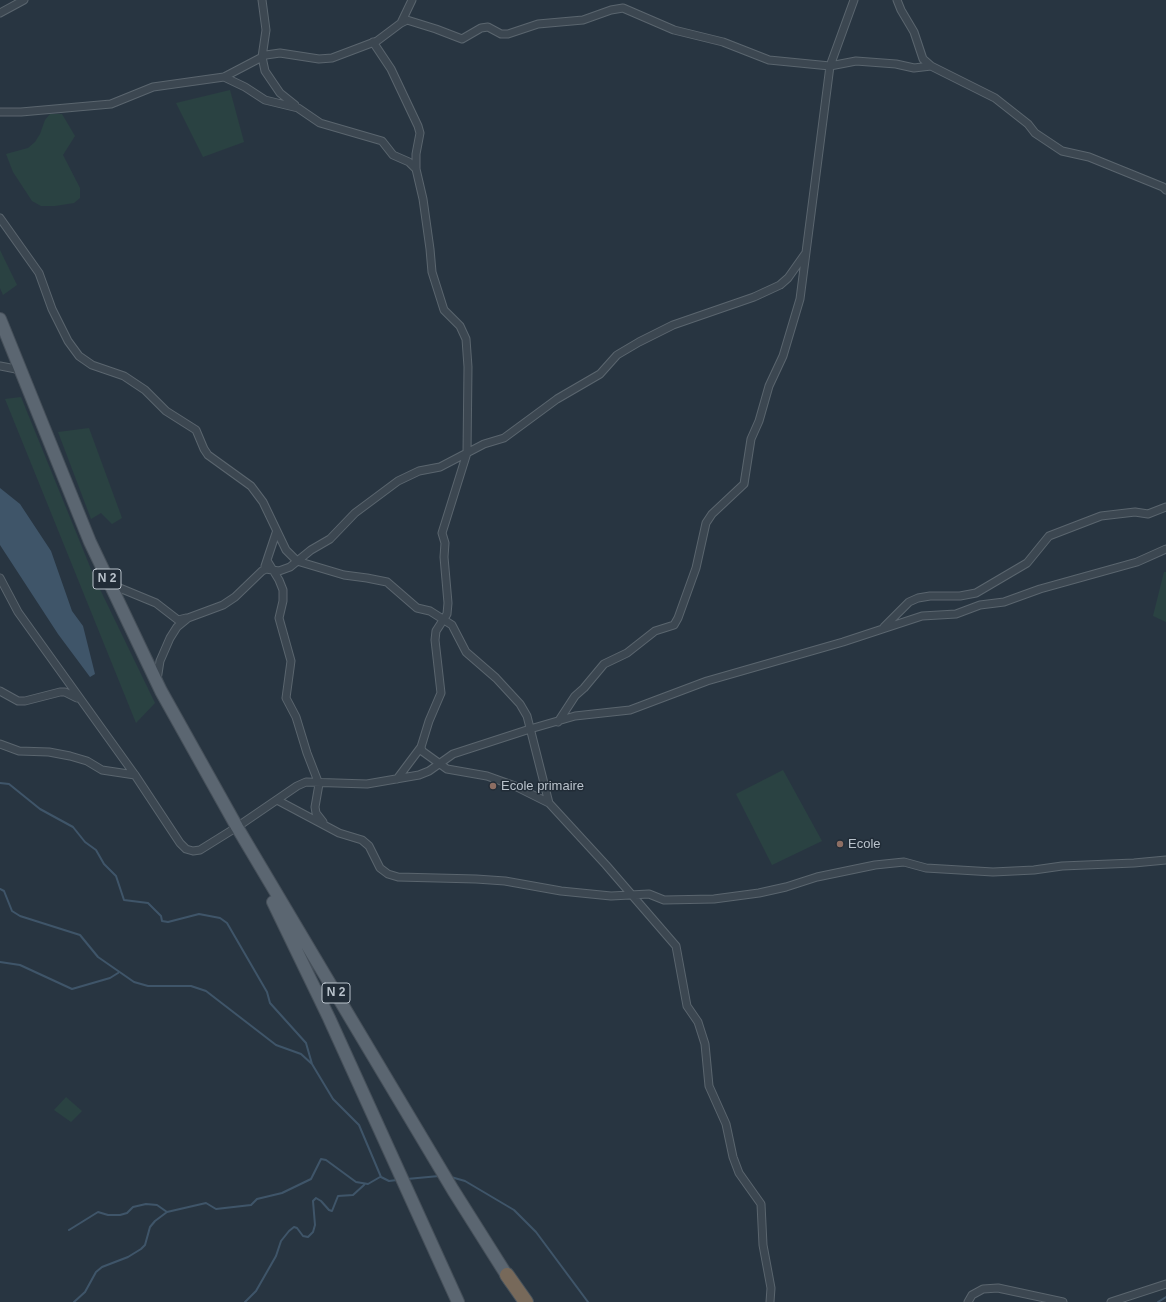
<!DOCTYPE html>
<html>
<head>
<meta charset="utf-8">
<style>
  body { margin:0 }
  canvas { display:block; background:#283541 }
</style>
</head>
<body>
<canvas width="1166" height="1302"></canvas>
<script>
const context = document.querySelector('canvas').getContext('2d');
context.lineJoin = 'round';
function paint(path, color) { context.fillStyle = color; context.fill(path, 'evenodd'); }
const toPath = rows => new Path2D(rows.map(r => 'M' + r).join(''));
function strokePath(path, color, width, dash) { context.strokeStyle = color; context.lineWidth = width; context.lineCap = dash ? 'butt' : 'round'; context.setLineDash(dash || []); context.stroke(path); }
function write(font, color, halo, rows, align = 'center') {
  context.font = font + ' Helvetica,sans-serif'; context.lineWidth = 3; context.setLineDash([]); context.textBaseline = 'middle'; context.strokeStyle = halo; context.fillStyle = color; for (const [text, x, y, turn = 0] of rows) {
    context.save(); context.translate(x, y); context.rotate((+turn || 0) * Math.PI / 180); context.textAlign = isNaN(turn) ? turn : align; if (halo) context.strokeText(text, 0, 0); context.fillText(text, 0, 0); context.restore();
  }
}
const green = toPath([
  [230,90,244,142,203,157,176,103],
  [50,114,62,114,75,136,63,155,80,188,80,198,74,203,55,206,41,206,32,201,13,172,6,154,28,148,35,142,40,134,45,120],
  [0,250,17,285,3,295,0,288],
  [21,397,95,579,155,703,136,723,5,399],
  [89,428,122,518,112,524,101,513,91,519,58,432],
  [1164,572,1166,572,1166,622,1153,616],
  [783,770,822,841,772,865,736,794],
  [66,1097,82,1111,71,1122,54,1110]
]);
const water = toPath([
  [0,488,20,504,51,551,72,611,83,626,95,674,90,677,58,634,0,545]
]);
const stream = toPath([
  [0,783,9,784,40,809,73,827,85,842,96,850,104,864,116,876,124,900,148,903,161,916,162,921,168,922,199,914,220,918,227,923,267,992,270,1003,306,1043,312,1064],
  [0,889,4,891,12,911,20,916,80,935,98,957,134,982,148,986,191,986,206,991,276,1045,301,1054,312,1064,333,1099,359,1125,381,1177,389,1181,397,1180],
  [0,962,20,965,72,989,110,978,118,973],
  [451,1177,465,1181,514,1210,536,1232,588,1302],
  [407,1179,439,1176],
  [69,1230,98,1212,108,1215,120,1215,127,1213,133,1207,146,1204,157,1205,167,1212],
  [74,1302,85,1292,96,1272,102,1267,128,1257,141,1249,145,1245,150,1227,155,1221,167,1212,206,1203,216,1209,251,1205,257,1199,282,1193,311,1179,321,1159,326,1160,356,1182,368,1184,380,1177],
  [245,1302,256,1291,276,1256,281,1241,289,1231,294,1227,297,1228,303,1236,308,1237,313,1232,315,1225,313,1201,316,1198,321,1201,329,1210,332,1211,338,1196,353,1195,364,1185],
  [1158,1302,1166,1297]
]);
const street = toPath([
  [262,0,266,30,262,57,265,71,280,93,295,105],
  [897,0,901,10,914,32,923,59,931,66,995,98,1028,124,1035,133,1062,151,1089,157,1163,187,1166,190],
  [0,13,24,0],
  [401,23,412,0],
  [373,42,391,69,418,126,420,133,416,154,416,169,423,199,430,249,432,272,444,310,460,326,466,339,468,367,467,453,442,533,445,543,444,557,448,603,447,614,436,631,435,640,441,693,429,721,421,747,422,751,447,769,487,776,515,786,549,803,606,865,676,946,687,1006,698,1022,705,1044,709,1086,726,1124,733,1157,739,1173,761,1204,763,1245,771,1288,770,1302],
  [224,77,245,87,265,100,298,108,320,123,382,141,393,155,409,162,416,169],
  [0,112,21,112,111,104,153,87,224,77,266,55,280,53,319,59,332,58,377,41,401,23,407,20,436,29,462,39,481,28,488,27,501,34,508,34,538,24,583,20,611,10,623,8,674,30,723,42,769,60,830,66,856,61,896,64,914,68,931,66],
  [0,218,39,273,52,309,68,341,79,356,92,365,124,376,145,390,166,411,196,430,204,449,208,455,251,486,263,502,286,550,297,561,344,575,367,578,387,582,417,608,430,611,452,625,466,652,496,678,520,704,527,716,549,803],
  [0,366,21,370],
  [268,562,279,580,283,590,283,601,279,618,291,661,286,698,296,717,307,753,319,784,315,807,316,813,323,822],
  [265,566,276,533],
  [0,578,18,612,135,775,180,843,186,849,193,851,200,850,237,827,297,786,306,782,367,784,419,775,429,771,453,754,530,729,575,716,630,710,707,681,843,642,922,616,956,614,980,605,1004,602,1040,589,1137,562,1166,549],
  [110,584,156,603,178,620,186,618],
  [884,627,909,602,918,598,930,596,960,596,976,593,1027,563,1049,536,1101,516,1135,512,1148,514,1166,507],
  [157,680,160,661,170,638,177,627,188,618,223,605,235,597,262,571,266,569,279,571,290,567,311,550,330,539,355,513,398,481,419,471,440,467,484,444,504,438,557,399,600,374,617,355,639,342,673,325,754,297,780,285,788,278,805,254],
  [0,691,18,701,25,701,60,692,65,692,77,698],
  [558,722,575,696,584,688,604,664,627,653,655,631,674,625,678,618,696,568,706,523,712,514,744,484,751,439,759,421,769,386,783,356,800,299,830,66,854,0],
  [0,744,19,751,49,752,70,756,87,761,102,770,135,775],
  [397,779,421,747],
  [277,800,339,833,362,840,369,846,380,868,388,874,398,877,476,879,505,881,561,891,611,896,649,894,664,900,714,899,759,893,786,887,817,877,875,865,904,862,926,868,993,872,1034,870,1062,866,1134,863,1166,860],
  [968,1302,972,1295,983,1289,998,1288,1063,1302],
  [1111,1302,1166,1284]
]);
const primary = toPath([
  [0,319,90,542,161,691,237,827,345,1009,453,1190,511,1282],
  [273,902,329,1018,458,1302]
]);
const highway = toPath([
  [507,1275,526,1302]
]);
const markers = [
  [493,786,4,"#8d6e63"],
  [840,844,4,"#8d6e63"]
];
const shields = [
  [107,579,28],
  [336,993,28]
];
const shieldNames = [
  ["N 2",107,579],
  ["N 2",336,993]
];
const poiNames = [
  ["Ecole primaire",501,786],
  ["Ecole",848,844]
];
paint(green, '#2a4242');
paint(water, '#3f5569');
strokePath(stream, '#3f5569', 2);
strokePath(street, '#5a656e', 9);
strokePath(primary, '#46505a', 14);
strokePath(highway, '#47525b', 16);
strokePath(street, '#3c4751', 7);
strokePath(primary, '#5b6671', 12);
strokePath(highway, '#77695a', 14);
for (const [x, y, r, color] of markers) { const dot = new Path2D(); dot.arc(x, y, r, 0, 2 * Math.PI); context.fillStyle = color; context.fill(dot); strokePath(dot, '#212c37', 1.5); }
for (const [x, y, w] of shields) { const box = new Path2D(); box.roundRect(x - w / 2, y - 10, w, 20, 3); context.fillStyle = '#212c37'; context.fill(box); strokePath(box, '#b9c2cb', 1); }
write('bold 12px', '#b9c2cb', null, shieldNames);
write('13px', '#b9c2cb', '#212c37', poiNames, 'left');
</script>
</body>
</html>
